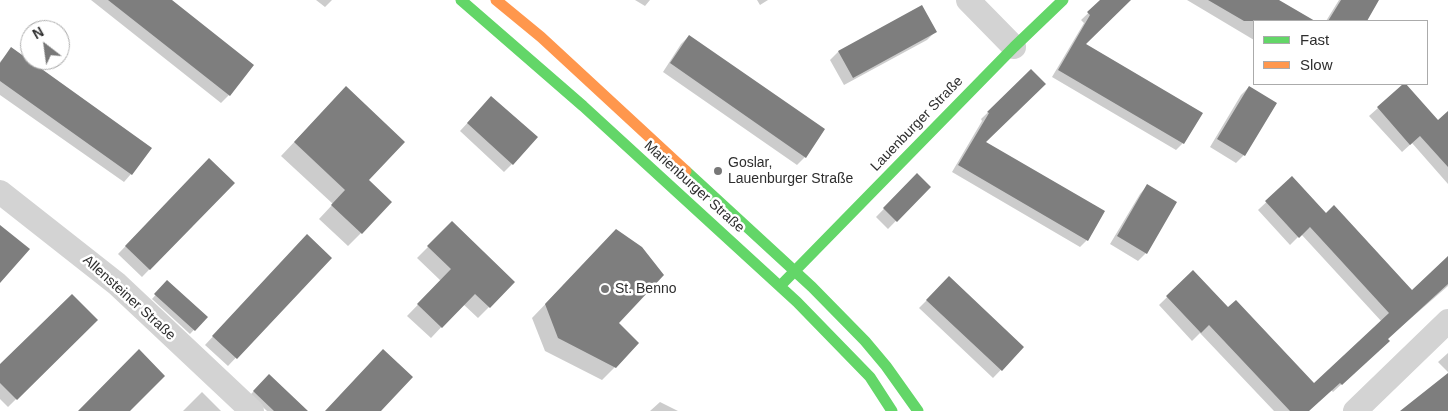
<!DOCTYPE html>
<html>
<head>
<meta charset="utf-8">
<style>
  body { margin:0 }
  #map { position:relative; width:1448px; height:411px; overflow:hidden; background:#fff; font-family:Arial,sans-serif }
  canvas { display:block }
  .legend { position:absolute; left:1253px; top:20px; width:175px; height:65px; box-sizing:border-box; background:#fff; border:1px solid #ababab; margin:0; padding:6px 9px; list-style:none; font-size:15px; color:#2e2e2e }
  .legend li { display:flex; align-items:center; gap:10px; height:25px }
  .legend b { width:25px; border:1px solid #ababab }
  .north { position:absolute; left:20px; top:20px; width:50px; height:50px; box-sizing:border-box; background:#fff; border:1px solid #ababab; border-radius:50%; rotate:330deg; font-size:14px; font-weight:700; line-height:20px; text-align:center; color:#2e2e2e }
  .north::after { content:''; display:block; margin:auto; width:18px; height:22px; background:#777; clip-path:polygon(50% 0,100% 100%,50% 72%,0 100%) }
</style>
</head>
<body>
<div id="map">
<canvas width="1448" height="411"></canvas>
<ul class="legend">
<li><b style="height:6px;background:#63d668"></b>Fast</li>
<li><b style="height:6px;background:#ff974d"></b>Slow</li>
</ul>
<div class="north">N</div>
</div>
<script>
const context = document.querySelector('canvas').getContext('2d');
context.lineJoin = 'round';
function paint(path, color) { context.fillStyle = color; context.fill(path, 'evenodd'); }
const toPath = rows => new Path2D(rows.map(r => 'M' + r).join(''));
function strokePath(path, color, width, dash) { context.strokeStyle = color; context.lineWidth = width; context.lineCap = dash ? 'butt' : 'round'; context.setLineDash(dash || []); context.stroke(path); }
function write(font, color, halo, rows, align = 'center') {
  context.font = font + ' Arial,sans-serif'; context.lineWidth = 5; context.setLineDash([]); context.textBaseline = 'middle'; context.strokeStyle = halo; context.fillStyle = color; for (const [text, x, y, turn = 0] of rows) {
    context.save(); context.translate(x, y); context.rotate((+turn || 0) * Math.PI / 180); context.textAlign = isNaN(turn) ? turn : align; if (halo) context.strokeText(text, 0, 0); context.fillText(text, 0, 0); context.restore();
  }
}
const shadow = toPath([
  [91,0,170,0,229,95,221,103],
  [316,0,332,0,325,7],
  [635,0,650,0,645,6],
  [757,0,768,0,760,5],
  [1102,0,1129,0,1084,44,1183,143,1176,150,1052,77,1084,23,1081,20],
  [1187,0,1277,0,1302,15,1298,21,1254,21,1254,40],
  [1339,0,1365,0,1375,6,1365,21,1326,21],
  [921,7,935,32,927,40,844,85,830,60,838,52],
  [689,36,805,157,797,165,663,72,681,44],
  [11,49,131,174,124,182,0,95,0,62],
  [1031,71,984,142,1087,240,1080,247,952,172,982,121,981,119],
  [1405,84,1438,122,1448,115,1448,184,1412,143,1402,152,1369,116],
  [1249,87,1244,155,1236,163,1210,147,1241,95],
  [333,101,367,180,361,233,348,246,319,219,333,204,281,156],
  [484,105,512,164,504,172,460,131],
  [209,160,233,183,142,277,118,254],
  [917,175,929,187,888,229,876,217],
  [1292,178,1325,215,1412,292,1448,258,1448,286,1387,339,1380,349,1333,392,1331,390,1308,411,1274,411,1200,333,1192,341,1159,305,1193,272,1228,309,1314,385,1382,322,1301,234,1290,245,1258,210],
  [1147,186,1146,253,1138,261,1110,244,1140,194],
  [452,223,514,282,478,318,463,304,431,338,407,316,441,281,417,258],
  [299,244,330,258,228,366,205,345],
  [603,244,617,323,615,367,602,380,545,351,532,318],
  [949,278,1023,347,993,378,919,308],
  [167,282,206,317,190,334,152,299],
  [96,320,8,407,0,399,0,365],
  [1448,353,1448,372,1438,362],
  [269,376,306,411,267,411,250,395],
  [202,392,221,411,183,411],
  [660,402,678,411,650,411]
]);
const building = toPath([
  [108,0,172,0,254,65,230,96],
  [1100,0,1131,0,1086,44,1203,113,1184,144,1058,70,1090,15,1087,12],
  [1208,0,1279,0,1315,21,1244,21],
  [1341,0,1379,0,1367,21,1328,21],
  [922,5,937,32,853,78,838,51],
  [689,35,825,129,806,158,670,63],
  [11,47,152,148,132,175,0,81,0,63],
  [1031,69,1046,84,986,142,1105,211,1088,241,958,165,989,113,987,112],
  [1403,84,1406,84,1438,120,1448,111,1448,167,1420,136,1410,145,1377,107],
  [346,86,405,142,369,180,392,202,362,234,331,205,345,190,294,142],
  [1249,86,1277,103,1245,156,1217,139],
  [491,96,538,137,513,165,467,123],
  [209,158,235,183,150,270,125,246],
  [917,173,931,187,897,222,883,208],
  [1292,176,1326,213,1334,205,1412,290,1448,256,1448,284,1388,339,1390,341,1342,385,1340,383,1309,411,1290,411,1209,325,1201,333,1166,296,1193,270,1228,307,1236,300,1314,383,1389,313,1310,227,1299,238,1265,201],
  [1147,184,1177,202,1147,254,1117,236],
  [452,221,515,282,490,308,475,294,442,328,417,304,451,269,427,246],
  [0,225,30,249,0,283],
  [616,229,642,247,664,275,619,323,639,343,616,368,558,338,545,304],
  [307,234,332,258,237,359,212,336],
  [949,276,1024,347,1002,371,926,300],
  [167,280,208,317,195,331,154,294],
  [72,294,98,320,17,400,0,383,0,364],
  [139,349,165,376,130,411,78,411],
  [383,349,413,377,381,411,325,411],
  [1448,373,1448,411,1400,411],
  [269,374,308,411,274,411,253,391]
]);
const street = toPath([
  [968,0,1014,47],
  [0,192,117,284,252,411],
  [1355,411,1448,321]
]);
const fast = toPath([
  [461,0,583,106,797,302,870,377,892,411],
  [686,171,812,287,865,341,886,366,918,411],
  [783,283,1014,47,1063,0]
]);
const slow = toPath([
  [496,0,541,37,686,171]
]);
const markers = [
  [718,171,5,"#777"],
  [605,289,5,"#777"]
];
const streetNames = [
  ["Lauenburger Straße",917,124,-46],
  ["Marienburger Straße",694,187,42],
  ["Allensteiner Straße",129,298,42]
];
const poiNames = [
  ["Goslar,",728,163],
  ["Lauenburger Straße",728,179],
  ["St. Benno",615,289]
];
paint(shadow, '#0003');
paint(building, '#7e7e7e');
strokePath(street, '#d3d3d3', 24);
strokePath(fast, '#63d668', 11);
strokePath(slow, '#ff974d', 11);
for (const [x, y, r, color] of markers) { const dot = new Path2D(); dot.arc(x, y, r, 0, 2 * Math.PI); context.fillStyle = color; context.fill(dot); strokePath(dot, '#fff', 2); }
write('14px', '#2e2e2e', '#fff', streetNames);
write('14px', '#2e2e2e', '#fff', poiNames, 'left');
</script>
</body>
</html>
